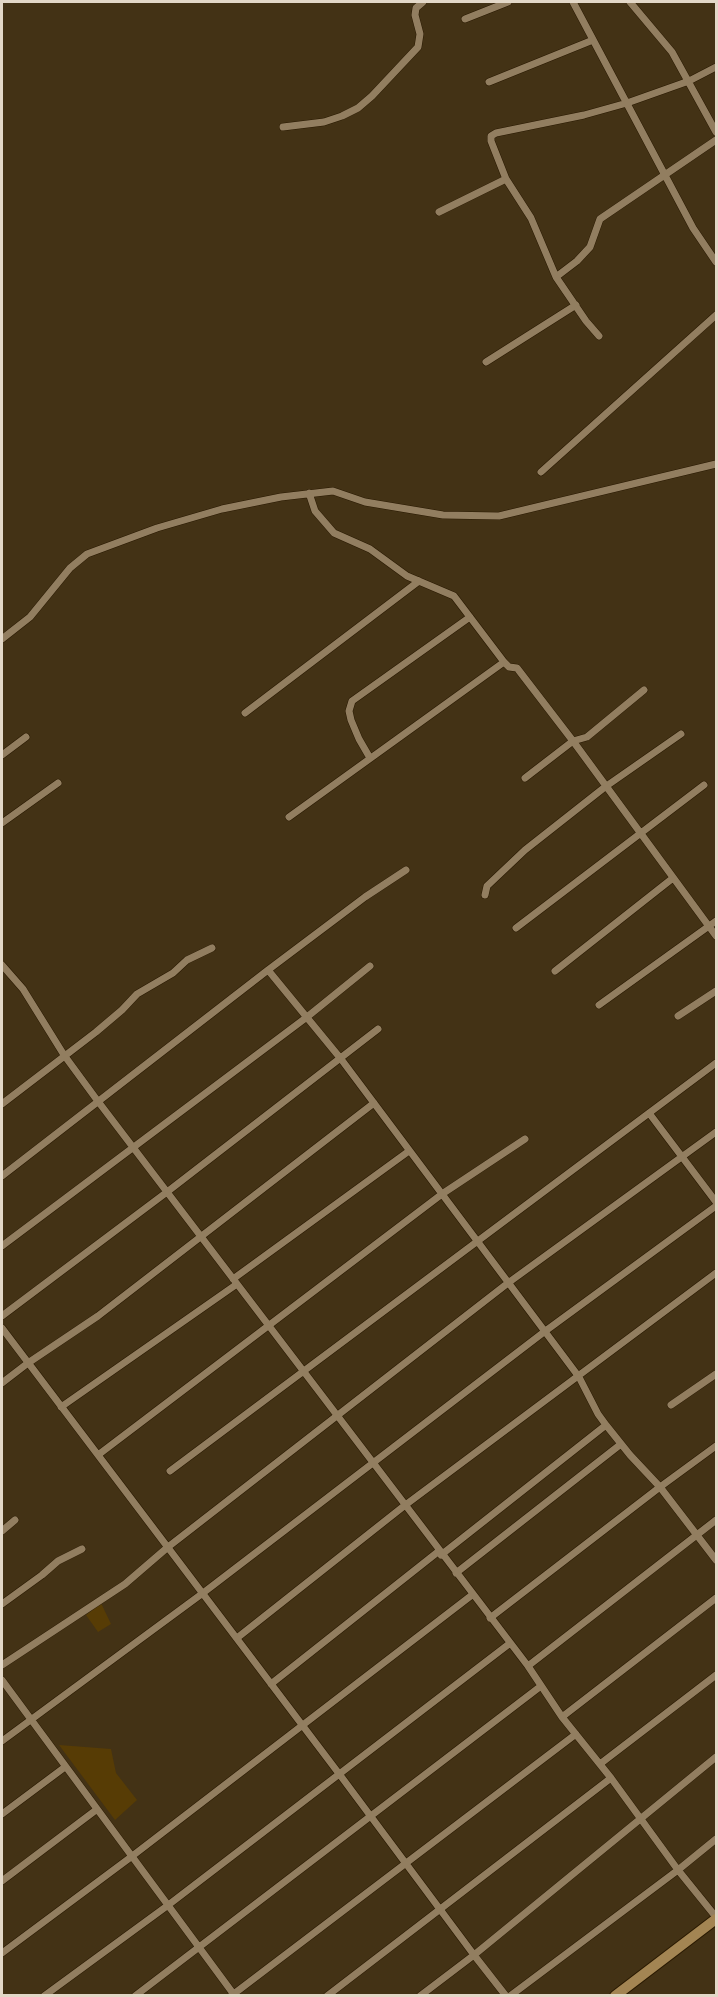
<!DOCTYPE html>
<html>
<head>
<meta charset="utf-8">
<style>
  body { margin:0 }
  #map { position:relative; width:718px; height:1997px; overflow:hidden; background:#433215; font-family:"Playfair Display",serif }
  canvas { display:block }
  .frame { position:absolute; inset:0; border:3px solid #e3d8c8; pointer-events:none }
</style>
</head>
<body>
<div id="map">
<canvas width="718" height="1997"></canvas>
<div class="frame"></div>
</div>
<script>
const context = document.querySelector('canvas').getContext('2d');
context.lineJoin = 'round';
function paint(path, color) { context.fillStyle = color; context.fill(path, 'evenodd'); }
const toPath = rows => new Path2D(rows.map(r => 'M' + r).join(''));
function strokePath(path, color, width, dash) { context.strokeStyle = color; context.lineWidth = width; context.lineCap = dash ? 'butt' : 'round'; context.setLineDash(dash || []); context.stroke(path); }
const green = toPath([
  [101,1603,111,1624,98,1632,86,1615],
  [59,1745,111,1749,116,1773,137,1800,115,1820]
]);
const street = toPath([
  [573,2,693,228,716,262],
  [630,2,672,52,716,132],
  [465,19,508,2],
  [489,82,593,40],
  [283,127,324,122,342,116,358,108,372,96,418,47,420,34,415,15,416,8,423,2],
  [439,212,506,179],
  [556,277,577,261,590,247,600,219,716,140],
  [599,336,586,321,556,277,531,218,506,179,491,141,491,136,496,133,584,115,627,103,689,81,716,67],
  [486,362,576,305],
  [541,472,716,315],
  [309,493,315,511,334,533,370,549,407,576,454,596,504,662,509,667,517,668,573,741,716,936],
  [2,639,30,617,70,568,87,554,157,528,222,509,281,497,333,491,365,502,443,515,499,516,716,464],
  [245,713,419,581],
  [2,755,26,737],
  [370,758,359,739,351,720,349,711,352,701,470,617],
  [525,778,573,741,587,737,644,690],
  [289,817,504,662],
  [2,823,58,783],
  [485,895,487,886,525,850,605,787,681,734],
  [516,928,704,785],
  [2,965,23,989,64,1055,97,1100,528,1666,562,1717,611,1778,678,1870,716,1917],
  [268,970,365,897,406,870],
  [555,971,673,878],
  [599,1005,716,921],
  [678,1016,716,991],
  [2,1104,96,1032,122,1010,137,994,173,973,187,960,212,948],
  [649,1113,716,1202],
  [2,1176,268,970,341,1059,579,1377,598,1414,606,1425,630,1455,660,1487,716,1560],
  [2,1246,307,1017,370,966],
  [233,1279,409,1151],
  [2,1316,167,1192,378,1029],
  [2,1328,340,1775,474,1955,506,1996],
  [2,1383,28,1363,98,1316,374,1103],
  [671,1405,716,1374],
  [61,1407,237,1284],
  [98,1455,442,1194,525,1139],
  [170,1471,716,1063],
  [2,1531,15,1520],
  [441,1555,606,1425],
  [456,1573,621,1444],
  [2,1604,42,1575,58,1561,82,1549],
  [490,1618,660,1487,716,1446],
  [237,1638,404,1506,716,1273],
  [2,1665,125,1584,168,1547,508,1283,716,1132],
  [528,1666,716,1520],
  [2,1680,235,1996],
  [271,1684,439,1551],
  [562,1717,716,1598],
  [2,1741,203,1593,544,1332,716,1206],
  [600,1764,716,1675],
  [2,1814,65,1767],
  [2,1881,96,1810],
  [2,1953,131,1857,472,1595],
  [44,1996,167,1906,509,1644],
  [135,1996,541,1686],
  [231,1996,576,1734],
  [327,1996,611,1778],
  [420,1996,474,1955,716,1757],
  [510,1996,678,1870,716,1839]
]);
const secondary = toPath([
  [615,1996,716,1919]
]);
paint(green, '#573c05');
strokePath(street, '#291900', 8);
strokePath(secondary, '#291900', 12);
strokePath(street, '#927e60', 7);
strokePath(secondary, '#a38553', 10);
</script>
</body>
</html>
